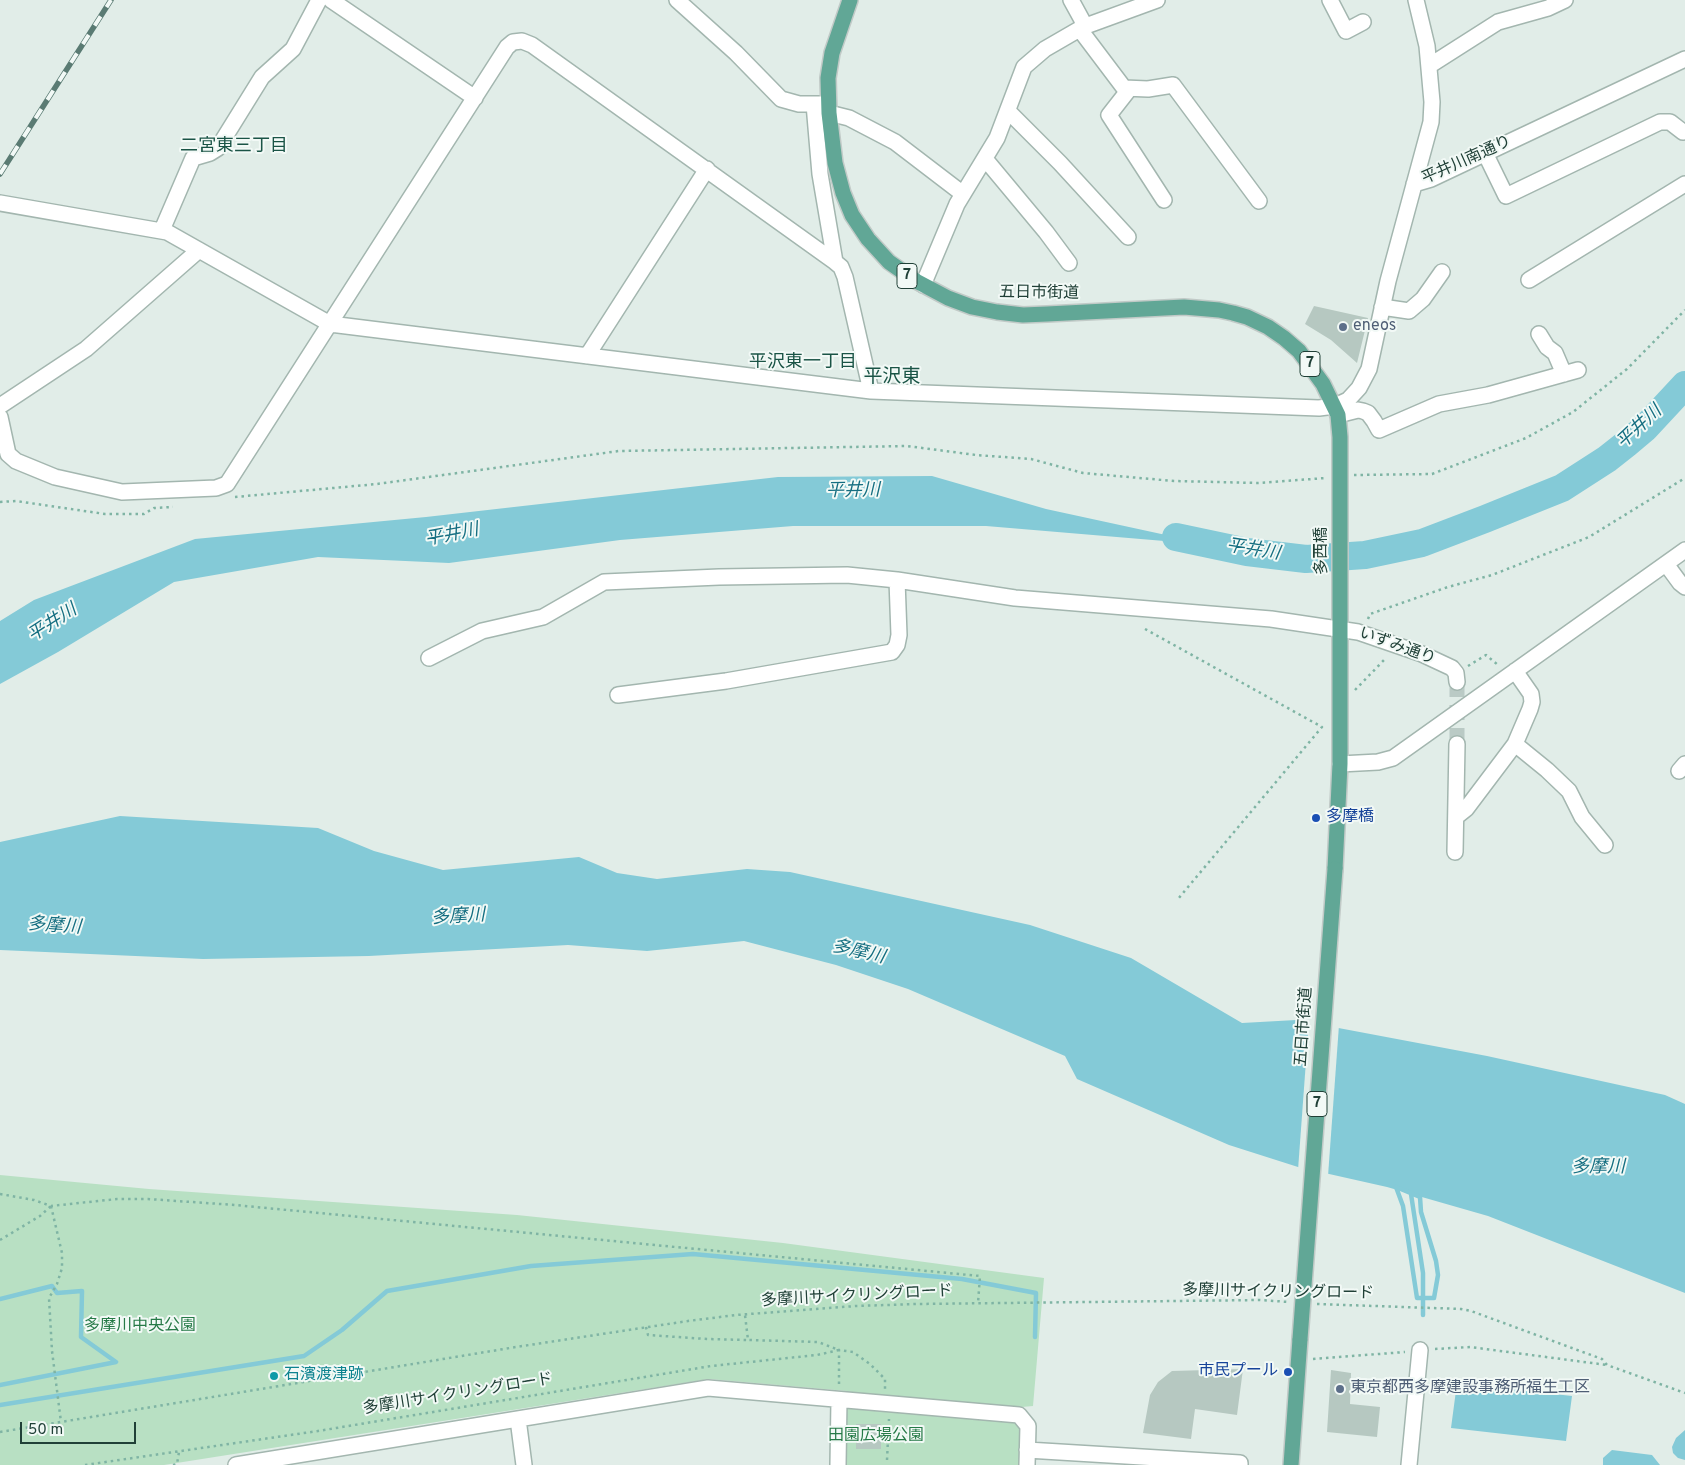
<!DOCTYPE html>
<html>
<head>
<meta charset="utf-8">
<style>
  body { margin:0 }
  #map { position:relative; width:1685px; height:1465px; overflow:hidden; background:#e1ede8; font-family:Overpass,sans-serif }
  canvas { display:block }
  .scale { position:absolute; left:20px; top:1422px; width:116px; height:22px; box-sizing:border-box; border:2px solid #204037; border-top:0; padding-left:6px; font-size:15px; line-height:18px; white-space:nowrap; color:#204037; -webkit-text-stroke:4px #f2f9f6; paint-order:stroke }
</style>
</head>
<body>
<div id="map">
<canvas width="1685" height="1465"></canvas>
<div class="scale">50 m</div>
</div>
<script>
const context = document.querySelector('canvas').getContext('2d');
context.lineJoin = 'round';
function paint(path, color) { context.fillStyle = color; context.fill(path, 'evenodd'); }
const toPath = rows => new Path2D(rows.map(r => 'M' + r).join(''));
function strokePath(path, color, width, dash) { context.strokeStyle = color; context.lineWidth = width; context.lineCap = dash ? 'butt' : 'round'; context.setLineDash(dash || []); context.stroke(path); }
function write(font, color, halo, rows, align = 'center') {
  context.font = font + ' Overpass,"Noto Sans JP",sans-serif'; context.lineWidth = 4; context.setLineDash([]); context.textBaseline = 'middle'; context.strokeStyle = halo; context.fillStyle = color; for (const [text, x, y, turn = 0] of rows) {
    context.save(); context.translate(x, y); context.rotate((+turn || 0) * Math.PI / 180); context.textAlign = isNaN(turn) ? turn : align; if (halo) context.strokeText(text, 0, 0); context.fillText(text, 0, 0); context.restore();
  }
}
const green = toPath([
  [0,1175,149,1189,517,1215,783,1243,1044,1278,1033,1406,1022,1407,1020,1465,845,1465,847,1391,709,1379,164,1465,0,1465]
]);
const water = toPath([
  [932,476,1046,509,1212,545,986,526,793,526,620,540,449,563,318,557,174,582,58,652,0,684,0,621,34,600,195,539,426,517,778,477],
  [120,816,318,828,374,851,443,870,579,857,617,873,657,879,747,869,790,872,1030,925,1131,958,1242,1023,1296,1020,1487,1056,1665,1095,1685,1104,1685,1293,1488,1216,1387,1187,1298,1167,1229,1145,1077,1079,1065,1056,908,989,836,965,744,941,647,951,568,945,369,956,203,959,0,950,0,842],
  [1457,1383,1572,1396,1566,1441,1451,1428],
  [1685,1430,1685,1460,1678,1458,1673,1453,1672,1447,1676,1438],
  [1612,1450,1652,1455,1660,1465,1603,1465,1603,1458]
]);
const pier = toPath([
  [1309,1020,1339,1025,1328,1176,1298,1170]
]);
const stream = toPath([
  [1396,1187,1420,1197,1421,1212,1436,1261,1438,1275,1434,1298,1417,1298,1403,1206,1396,1187],
  [1411,1194,1423,1273,1423,1315],
  [0,1299,52,1286,57,1293,82,1291,81,1337,116,1362,0,1385],
  [0,1405,304,1356,342,1330,387,1291,531,1266,693,1254,962,1279,1036,1293,1035,1337]
]);
const river = toPath([
  [1176,537,1247,552,1306,559,1365,555,1422,543,1485,519,1562,488,1607,459,1626,444,1645,428,1685,385]
]);
const building = toPath([
  [1314,306,1368,318,1357,363,1331,340,1305,324],
  [1243,1369,1237,1415,1195,1409,1191,1439,1143,1433,1150,1395,1158,1382,1172,1371],
  [1331,1370,1351,1373,1350,1404,1380,1407,1377,1437,1327,1432],
  [856,1424,881,1424,881,1449,856,1449]
]);
const minorTunnel = toPath([
  [1457,682,1457,744]
]);
const path = toPath([
  [1354,475,1432,474,1526,438,1573,412,1627,369,1685,310],
  [235,497,377,484,619,451,907,446,976,455,1031,459,1083,473,1174,481,1258,483,1326,478],
  [0,502,16,501,105,514,144,514,154,508,173,507],
  [1368,619,1370,614,1448,587,1492,575,1589,537,1685,478],
  [1145,629,1322,727,1178,899],
  [1468,666,1486,655,1498,665],
  [1355,690,1386,658],
  [0,1194,34,1200,51,1206,117,1199,148,1199,235,1205,980,1276,978,1303],
  [51,1206,62,1253,62,1268,57,1284,49,1298,52,1351,61,1422],
  [0,1240,40,1216,51,1206],
  [1317,1304,1461,1309,1471,1311,1602,1359,1607,1365,1685,1393],
  [646,1327,648,1335,707,1339,748,1340],
  [1435,1349,1470,1347,1607,1365],
  [1313,1359,1405,1352],
  [839,1384,839,1350,853,1352,870,1364,885,1379,885,1389],
  [0,1432,516,1347,688,1321,736,1315,856,1306,917,1304,1260,1300,1289,1302],
  [887,1460,889,1419],
  [85,1465,318,1431,711,1366,817,1355,839,1350,818,1342,748,1340,745,1315],
  [173,1465,177,1464,179,1452]
]);
const minor = toPath([
  [331,0,475,98],
  [677,0,736,53,781,99,799,104,828,104],
  [1071,0,1082,20,1084,35,1124,88,1148,89,1173,85,1259,201],
  [1330,0,1346,31,1363,22],
  [1429,66,1498,22,1548,8,1565,0],
  [1124,88,1127,92,1109,115,1164,200],
  [814,104,820,174,835,262],
  [1008,111,1060,163,1128,237],
  [829,113,849,118,895,142,963,194],
  [1485,153,1506,196,1660,122,1670,122,1683,132],
  [986,160,1046,232,1069,263],
  [1414,184,1431,179,1685,59],
  [0,203,167,232,330,324,871,391,1319,408,1335,406,1348,400,1359,388,1369,369,1388,281,1431,122,1432,102,1427,46,1416,0],
  [162,230,193,158,210,153,218,148,262,77,293,49,319,0],
  [1529,280,1685,184],
  [923,285,957,204,997,138,1024,67,1045,49,1083,27,1157,0],
  [1382,307,1409,311,1423,299,1442,272],
  [1539,334,1547,347,1555,353,1564,374],
  [587,356,707,169],
  [0,406,86,349,199,250],
  [1338,415,1358,410,1363,411,1368,413,1374,421,1379,430,1439,404,1488,395,1578,370],
  [0,417,8,454,16,461,55,477,122,492,216,488,227,484,507,47,513,42,522,41,532,45,835,262,841,267,845,277,871,391],
  [1666,564,1680,583,1685,587],
  [429,658,482,631,543,617,604,582,719,577,847,575,897,580,1015,598,1271,619,1358,632,1422,654,1452,668,1456,673,1457,682],
  [618,695,726,681,892,652,897,645,899,635,897,580],
  [1515,744,1547,770,1569,791,1582,817,1605,845],
  [1340,764,1378,762,1393,758,1685,550],
  [1679,771,1685,764],
  [1456,817,1466,809,1515,744,1530,709,1532,702,1531,694,1515,671],
  [1455,852,1457,744],
  [518,1419,524,1465],
  [1027,1450,1240,1463,1240,1465],
  [236,1465,708,1388,1019,1415,1028,1426,1027,1465],
  [838,1465,839,1400],
  [1409,1465,1420,1350]
]);
const major = toPath([
  [850,0,832,53,828,78,829,113,835,163,843,193,852,215,868,239,889,262,916,281,948,298,972,307,997,312,1023,315,1047,314,1184,307,1219,310,1233,313,1247,317,1268,327,1284,338,1299,351,1323,384,1338,415,1340,437,1340,764,1335,869],
  [1291,1465,1300,1339]
]);
const rail = toPath([
  [0,174,111,0]
]);
const majorBridge = toPath([
  [1300,1339,1335,869]
]);
const markers = [
  [1343,327,5,"#5c6f8a"],
  [1316,818,5,"#1a4fb4"],
  [1288,1372,5,"#1a4fb4"],
  [274,1376,5,"#0f9aa8"],
  [1340,1389,5,"#5c6f8a"]
];
const shields = [
  [907,276,20],
  [1310,364,20],
  [1317,1104,20]
];
const shieldNames = [
  ["7",907,276],
  ["7",1310,364],
  ["7",1317,1104]
];
const streetNames = [
  ["平井川南通り",1467,161,-24],
  ["五日市街道",1039,294,1],
  ["多西橋",1323,551,-90],
  ["いずみ通り",1397,647,20],
  ["五日市街道",1305,1027,-86],
  ["多摩川サイクリングロード",1278,1293,1],
  ["多摩川サイクリングロード",857,1297,-3],
  ["多摩川サイクリングロード",458,1395,-9]
];
const serviceNames = [
  ["eneos",1353,327],
  ["東京都西多摩建設事務所福生工区",1350,1389]
];
const transitNames = [
  ["多摩橋",1326,818],
  ["市民プール",1278,1372,"right"]
];
const parkNames = [
  ["多摩川中央公園",140,1327],
  ["田園広場公園",876,1437]
];
const cultureNames = [
  ["石濱渡津跡",284,1376]
];
const neighbourhoodNames = [
  ["二宮東三丁目",234,147],
  ["平沢東一丁目",803,363]
];
const waterNames = [
  ["平井川",1640,428,-43],
  ["平井川",853,492,-1],
  ["平井川",452,536,-11],
  ["平井川",1253,551,9],
  ["平井川",53,624,-33],
  ["多摩川",458,918,-3],
  ["多摩川",54,927,4],
  ["多摩川",858,953,13],
  ["多摩川",1598,1168]
];
const quarterNames = [
  ["平沢東",892,378]
];
paint(green, '#b8e0c3');
paint(water, '#84cad7');
paint(pier, '#e1ede8');
strokePath(stream, '#84cad7', 4.5);
strokePath(river, '#84cad7', 28);
paint(building, '#b6c8c1');
strokePath(minorTunnel, '#bacac5', 15, [15, 8]);
strokePath(minor, '#a3b6af', 18);
strokePath(major, '#c1cac7', 18);
strokePath(path, '#7fb4a4', 2.5, [2.5, 4]);
strokePath(minor, '#fff', 15);
strokePath(major, '#61a796', 15);
strokePath(rail, '#5a7b73', 5.5);
strokePath(rail, '#f2f9f6', 4, [11]);
strokePath(majorBridge, '#c1cac7', 18, []);
strokePath(majorBridge, '#61a796', 15);
for (const [x, y, r, color] of markers) { const dot = new Path2D(); dot.arc(x, y, r, 0, 2 * Math.PI); context.fillStyle = color; context.fill(dot); strokePath(dot, '#f2f9f6', 2); }
for (const [x, y, w] of shields) { const box = new Path2D(); box.roundRect(x - w / 2, y - 12.5, w, 25, 4); context.fillStyle = '#f2f9f6'; context.fill(box); strokePath(box, '#204037', 1); }
write('bold 15px', '#204037', null, shieldNames);
write('16px', '#204037', '#f2f9f6', streetNames);
write('16px', '#4e5e75', '#f2f9f6', serviceNames, 'left');
write('16px', '#164399', '#f2f9f6', transitNames, 'left');
write('16px', '#267a47', '#f2f9f6', parkNames);
write('16px', '#0d838f', '#f2f9f6', cultureNames, 'left');
write('18px', '#1a5446', '#f2f9f6', neighbourhoodNames);
write('italic 18px', '#146e81', '#f2f9f6', waterNames);
write('19px', '#1a5446', '#f2f9f6', quarterNames);
</script>
</body>
</html>
